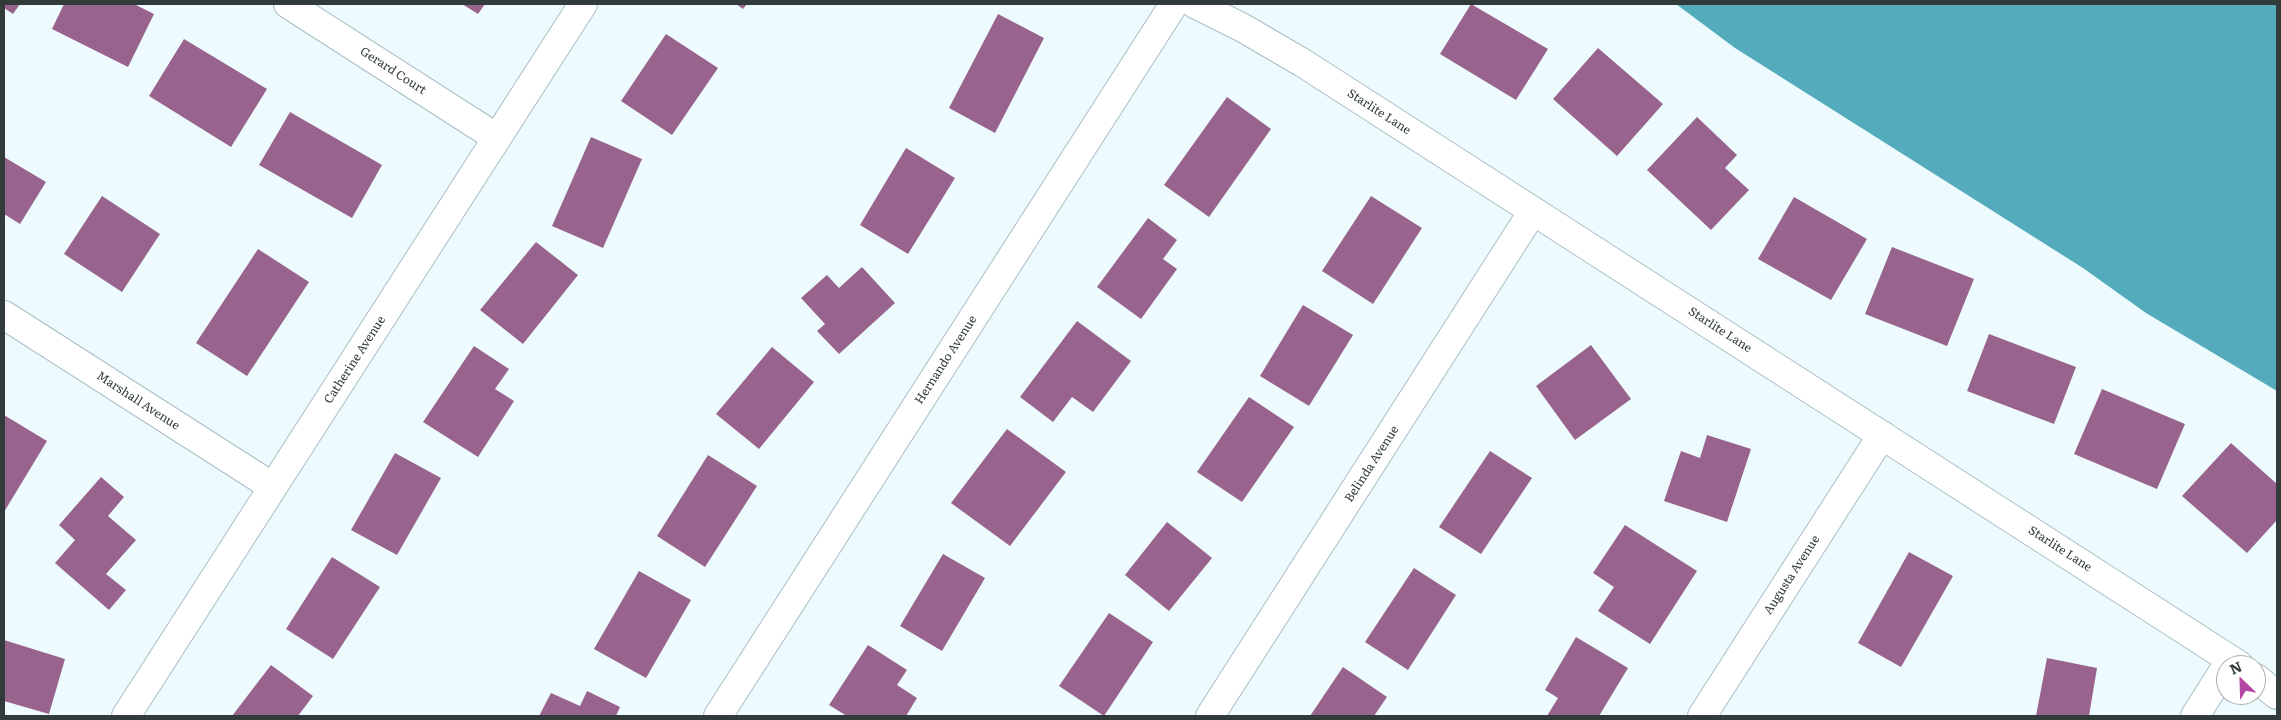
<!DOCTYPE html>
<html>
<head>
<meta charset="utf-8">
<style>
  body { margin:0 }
  #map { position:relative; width:2281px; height:720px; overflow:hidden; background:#edfbfe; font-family:Literata,serif }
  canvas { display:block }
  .frame { position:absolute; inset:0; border:5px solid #313b3c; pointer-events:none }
  .north { position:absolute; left:2216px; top:655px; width:50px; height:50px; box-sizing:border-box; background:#fff; border:1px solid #adb1b1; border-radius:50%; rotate:336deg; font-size:14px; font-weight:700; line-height:20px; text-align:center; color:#313b3c }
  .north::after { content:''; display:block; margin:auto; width:18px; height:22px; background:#b545a2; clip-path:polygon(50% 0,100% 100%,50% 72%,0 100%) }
</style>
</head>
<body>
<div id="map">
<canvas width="2281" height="720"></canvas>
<div class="frame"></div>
<div class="north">N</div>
</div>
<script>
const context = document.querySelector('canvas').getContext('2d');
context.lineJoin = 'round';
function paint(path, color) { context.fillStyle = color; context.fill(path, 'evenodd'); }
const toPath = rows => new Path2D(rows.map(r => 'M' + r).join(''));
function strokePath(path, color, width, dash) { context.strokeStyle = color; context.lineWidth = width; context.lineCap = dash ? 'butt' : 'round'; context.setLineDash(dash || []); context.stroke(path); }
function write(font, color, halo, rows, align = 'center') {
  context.font = font + ' Literata,serif'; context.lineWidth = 5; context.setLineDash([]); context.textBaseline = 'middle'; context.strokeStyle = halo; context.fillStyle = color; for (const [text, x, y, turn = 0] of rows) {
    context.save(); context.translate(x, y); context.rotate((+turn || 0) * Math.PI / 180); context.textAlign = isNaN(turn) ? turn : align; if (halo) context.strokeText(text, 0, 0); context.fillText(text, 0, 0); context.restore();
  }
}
const water = toPath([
  [1676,4,2277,4,2277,391,2146,313,2083,268,1735,48]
]);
const building = toPath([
  [4,4,20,4,13,14,4,8],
  [64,4,134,4,154,14,128,67,52,29],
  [462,4,485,4,478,14],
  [736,4,747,4,743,9],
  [1471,4,1548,49,1516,100,1440,54],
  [998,14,1044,38,995,133,949,108],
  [666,34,718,68,672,135,621,101],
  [184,39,267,89,231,147,149,96],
  [1598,48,1663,104,1617,156,1553,99],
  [1227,97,1271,129,1209,217,1164,185],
  [290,112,382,165,352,218,259,165],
  [1697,117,1737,155,1725,168,1749,190,1711,230,1647,170],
  [591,137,642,159,603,248,552,226],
  [906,148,955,178,908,254,860,225],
  [4,157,46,182,20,224,4,214],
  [102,196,160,234,122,292,64,254],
  [1371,196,1422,228,1373,304,1322,271],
  [1794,197,1867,239,1831,300,1758,259],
  [1148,218,1177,240,1163,259,1177,269,1141,319,1097,287],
  [536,242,578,275,523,344,480,310],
  [1892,247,1974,279,1947,346,1865,314],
  [258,249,309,282,247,376,196,343],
  [862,267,895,303,839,354,817,331,825,324,801,298,827,275,839,288],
  [1303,305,1353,335,1309,406,1260,376],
  [1077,321,1131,361,1093,412,1072,397,1053,422,1020,397],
  [1989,334,2076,367,2054,424,1967,391],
  [1591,345,1631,399,1575,440,1536,386],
  [474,346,509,369,495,389,514,401,478,457,423,422],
  [772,347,814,382,759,449,716,414],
  [2102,389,2185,424,2157,489,2074,454],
  [1249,397,1294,427,1242,502,1197,472],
  [4,415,47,441,4,512],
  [1007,429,1066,472,1010,546,951,503],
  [1707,435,1751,449,1727,522,1664,501,1681,451,1700,458],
  [2231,443,2277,484,2277,520,2247,553,2182,496],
  [1490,451,1532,478,1481,554,1439,527],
  [395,453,441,478,397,555,351,530],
  [708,455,757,486,705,567,657,536],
  [101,477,124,497,108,516,136,540,106,574,126,590,109,610,55,563,75,540,59,525],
  [1167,522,1212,558,1169,611,1125,575],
  [1625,525,1697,571,1650,644,1598,611,1614,587,1593,573],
  [1909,552,1953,576,1901,667,1858,643],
  [943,554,985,578,942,651,900,626],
  [332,557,380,587,333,659,286,629],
  [1414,568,1456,595,1408,670,1365,642],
  [639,571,691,600,646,678,594,649],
  [1109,613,1153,642,1104,716,1059,686],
  [1576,637,1628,668,1599,716,1547,716,1558,698,1545,690],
  [4,640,65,659,49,714,4,701],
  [868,645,907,670,897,685,917,698,906,716,847,716,829,705],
  [2047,658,2097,668,2089,716,2036,716],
  [271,665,313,696,298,716,232,716],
  [1343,667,1387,697,1374,716,1310,716],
  [587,691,620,707,616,716,539,716,551,693,580,706]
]);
const minor = toPath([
  [288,4,497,138],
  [1195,4,1243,28,1303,63,2239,665],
  [4,315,273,487],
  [2256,678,2277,695],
  [126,716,583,4],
  [718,716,1174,4],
  [1210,716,1533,211],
  [1702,716,1882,435],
  [2195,716,2226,667]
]);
const streetNames = [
  ["Gerard Court",393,71,33],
  ["Starlite Lane",1379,112,33],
  ["Starlite Lane",1720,330,33],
  ["Catherine Avenue",355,360,-57],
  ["Hernando Avenue",946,360,-57],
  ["Marshall Avenue",138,401,33],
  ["Belinda Avenue",1372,464,-57],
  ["Starlite Lane",2060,549,33],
  ["Augusta Avenue",1792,575,-57]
];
paint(water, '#53abbb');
paint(building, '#98648d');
strokePath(minor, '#a8bec3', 30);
strokePath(minor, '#fff', 28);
write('12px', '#313b3c', '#fff', streetNames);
</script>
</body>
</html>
